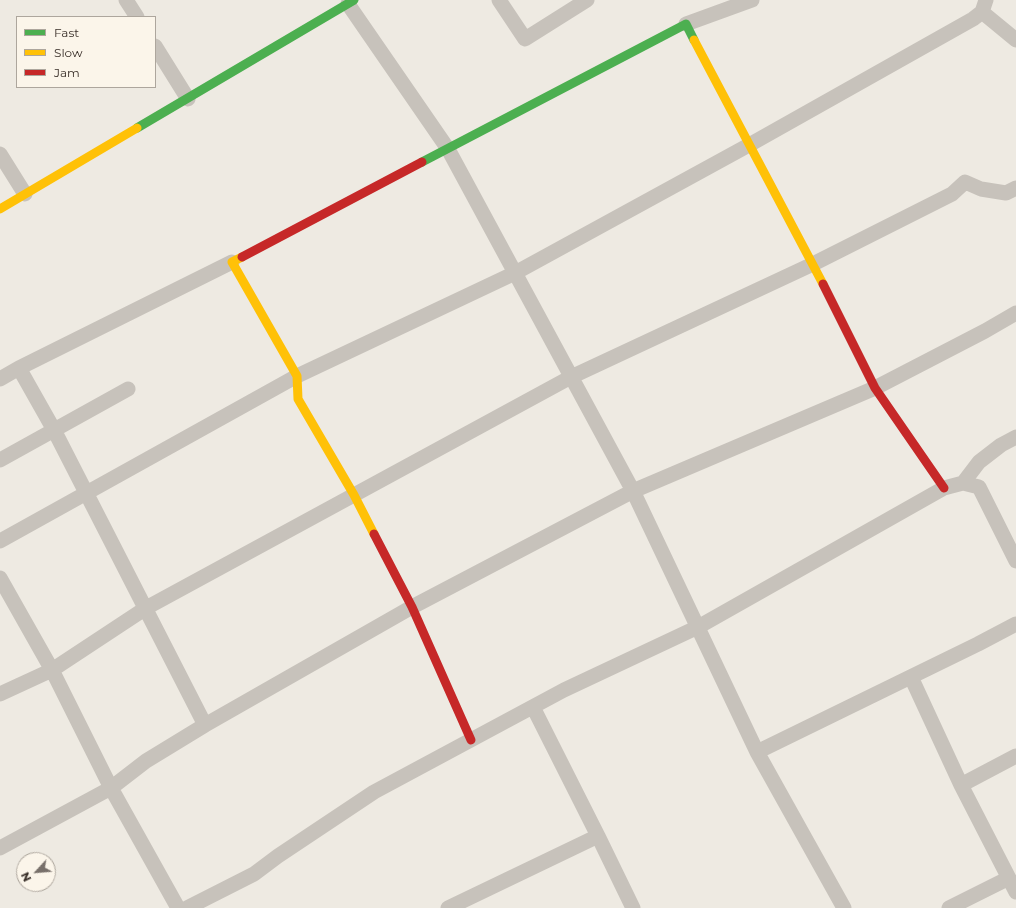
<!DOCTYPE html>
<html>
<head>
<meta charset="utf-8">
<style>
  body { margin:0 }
  #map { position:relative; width:1016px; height:908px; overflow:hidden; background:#eeeae2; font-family:Montserrat,sans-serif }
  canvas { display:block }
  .legend { position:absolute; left:16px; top:16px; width:140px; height:72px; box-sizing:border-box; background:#fbf5ea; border:1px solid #ada69d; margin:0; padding:5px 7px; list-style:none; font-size:12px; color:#392f29 }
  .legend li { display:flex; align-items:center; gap:8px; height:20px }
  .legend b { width:20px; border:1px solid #ada69d }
  .north { position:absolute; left:16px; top:852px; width:40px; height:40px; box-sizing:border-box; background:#fbf5ea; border:1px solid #ada69d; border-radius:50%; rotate:244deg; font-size:11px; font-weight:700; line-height:16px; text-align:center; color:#392f29 }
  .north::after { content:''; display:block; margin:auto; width:14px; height:18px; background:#78706a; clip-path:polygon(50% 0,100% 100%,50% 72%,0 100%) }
</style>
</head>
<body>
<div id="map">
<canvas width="1016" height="908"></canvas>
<ul class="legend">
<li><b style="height:5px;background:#4caf50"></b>Fast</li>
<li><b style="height:5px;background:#ffc107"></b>Slow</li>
<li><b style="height:5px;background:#c62828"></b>Jam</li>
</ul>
<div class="north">N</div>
</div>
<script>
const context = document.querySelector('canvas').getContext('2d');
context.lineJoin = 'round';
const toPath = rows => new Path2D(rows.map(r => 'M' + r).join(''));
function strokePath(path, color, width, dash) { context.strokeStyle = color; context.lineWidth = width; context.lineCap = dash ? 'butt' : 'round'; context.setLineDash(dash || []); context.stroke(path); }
const street = toPath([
  [126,0,137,17],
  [499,0,525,39,587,0],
  [348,4,448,149,633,491,757,752,844,908],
  [982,12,1016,40],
  [686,24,752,0],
  [155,46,188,99],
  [0,154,25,194],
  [19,368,54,430,205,725],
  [0,379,19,368,232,262],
  [0,460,128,389],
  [963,483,979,462,1001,445,1016,437],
  [0,541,297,376,515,273,749,145,973,19,982,12,986,0],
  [0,578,52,670,111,788,178,908],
  [911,677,961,785,1016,892],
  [0,694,52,670,146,608,571,377,813,264,952,194,965,182,981,189,1006,193,1016,188],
  [757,752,978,644,1016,624],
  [961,785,1016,756],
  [598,836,633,908],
  [0,848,111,788,146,761,205,725,412,607,633,491,875,388,985,331,1016,313],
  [187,908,254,874,278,856,374,792,564,690,698,627,944,488,963,483,979,487,1016,561],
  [448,908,598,836,533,707],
  [949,908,1009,878]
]);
const fast = toPath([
  [137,128,354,0],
  [422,162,686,24,694,40]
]);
const slow = toPath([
  [694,40,823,284],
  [0,209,137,128],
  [242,257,232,262,297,376,298,399,354,495,374,534]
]);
const jam = toPath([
  [242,257,422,162],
  [823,284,875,388,944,488],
  [374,534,412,607,471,740]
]);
strokePath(street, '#c7c2bb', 15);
strokePath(fast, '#4caf50', 9);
strokePath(slow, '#ffc107', 9);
strokePath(jam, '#c62828', 9);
</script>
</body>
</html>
